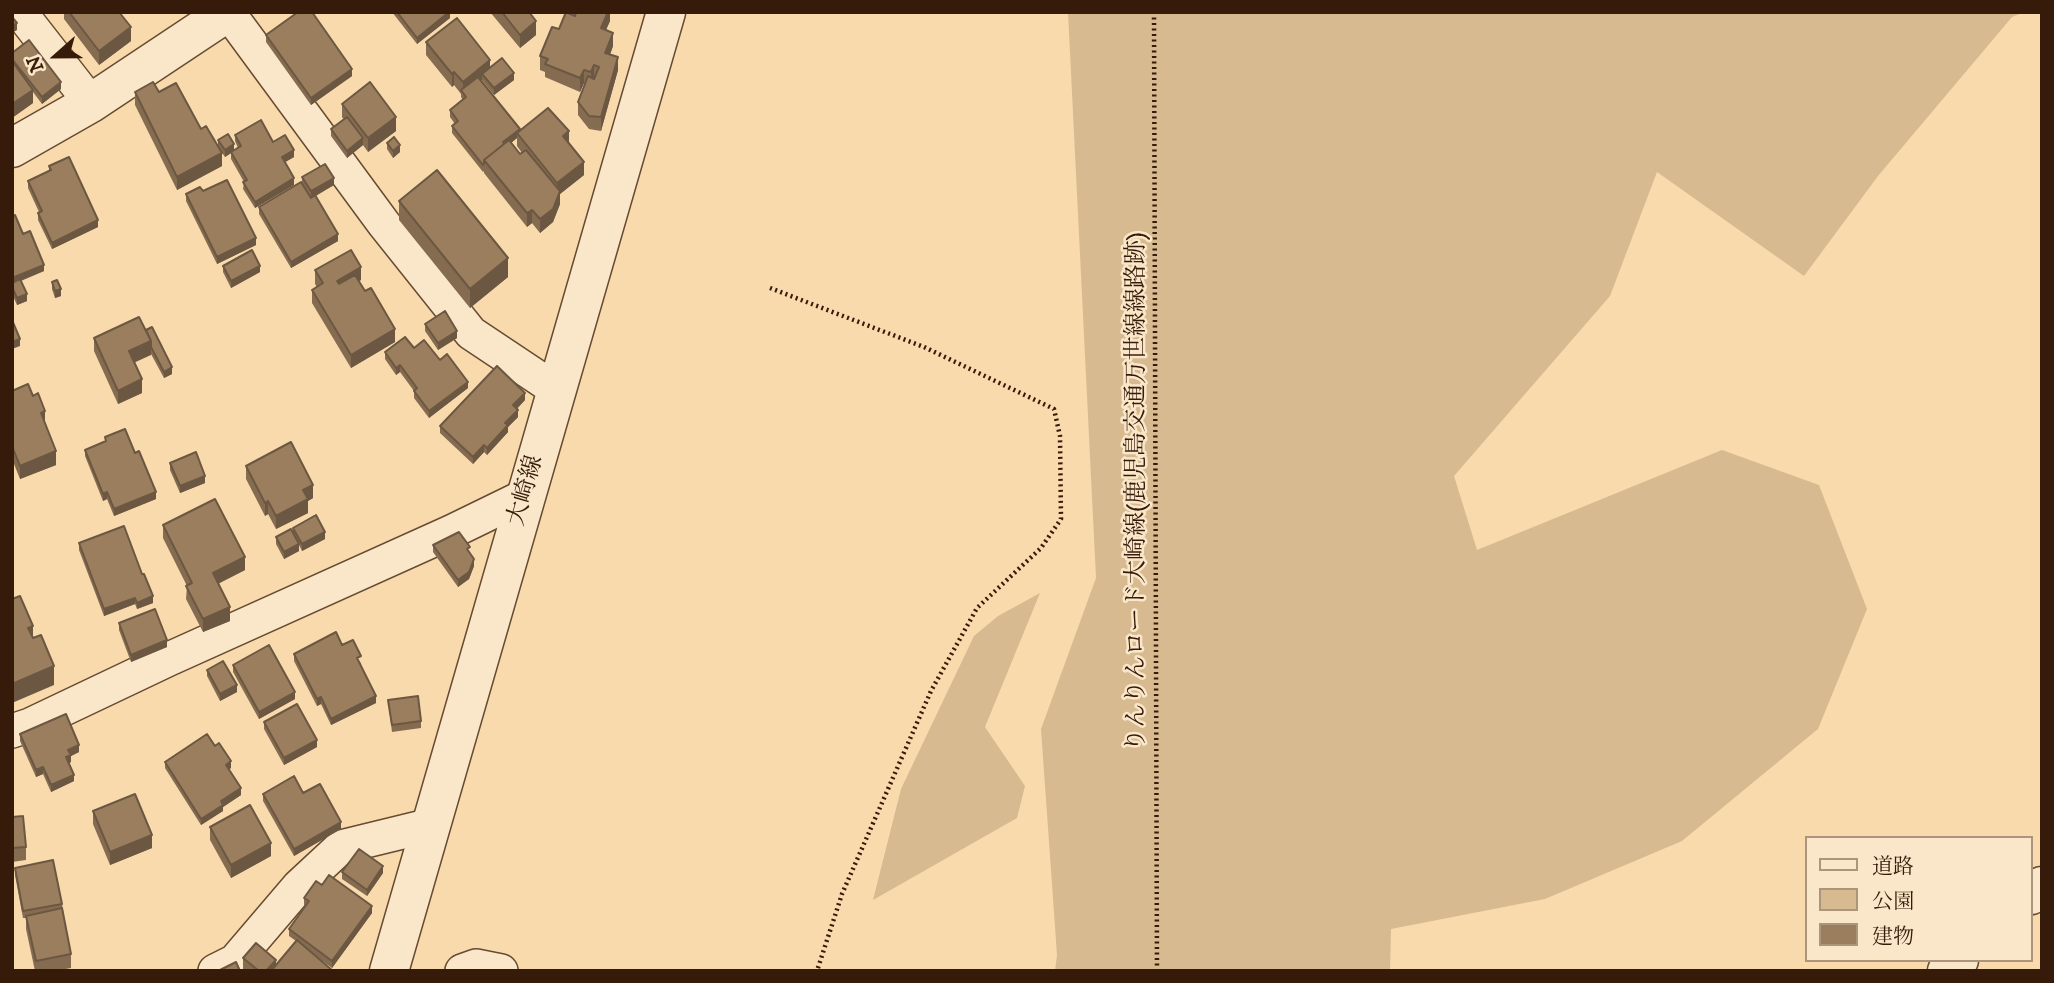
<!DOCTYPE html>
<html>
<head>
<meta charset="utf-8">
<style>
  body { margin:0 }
  #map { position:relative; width:2054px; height:983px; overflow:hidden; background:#f8daac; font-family:"IM FELL DW Pica","Noto Serif JP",serif }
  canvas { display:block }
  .frame { position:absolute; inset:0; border:14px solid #361b0a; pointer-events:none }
  .legend { position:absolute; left:1805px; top:836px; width:228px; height:126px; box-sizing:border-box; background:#fae7c9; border:2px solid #ac957d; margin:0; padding:9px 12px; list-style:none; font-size:21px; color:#361b0a }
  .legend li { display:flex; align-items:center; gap:14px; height:35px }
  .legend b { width:35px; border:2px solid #ac957d }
  .north { position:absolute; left:21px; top:21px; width:70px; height:70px; -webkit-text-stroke:5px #fae7c9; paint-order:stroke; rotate:249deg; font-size:19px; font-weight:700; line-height:28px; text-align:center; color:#361b0a }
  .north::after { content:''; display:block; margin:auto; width:24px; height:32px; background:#361b0a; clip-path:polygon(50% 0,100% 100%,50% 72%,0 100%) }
</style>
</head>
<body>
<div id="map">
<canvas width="2054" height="983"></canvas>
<div class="frame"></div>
<ul class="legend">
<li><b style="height:9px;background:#fae7c9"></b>道路</li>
<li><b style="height:19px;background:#d7ba90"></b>公園</li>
<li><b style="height:19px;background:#9b7e5e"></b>建物</li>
</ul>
<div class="north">N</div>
</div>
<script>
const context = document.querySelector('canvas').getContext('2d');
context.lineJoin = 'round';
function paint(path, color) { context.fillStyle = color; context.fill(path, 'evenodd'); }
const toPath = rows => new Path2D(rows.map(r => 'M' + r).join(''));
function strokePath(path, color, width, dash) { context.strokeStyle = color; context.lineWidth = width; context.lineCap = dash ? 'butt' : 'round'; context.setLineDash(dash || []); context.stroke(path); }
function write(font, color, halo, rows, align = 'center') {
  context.font = font + ' "IM FELL DW Pica","Noto Serif JP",serif'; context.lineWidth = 5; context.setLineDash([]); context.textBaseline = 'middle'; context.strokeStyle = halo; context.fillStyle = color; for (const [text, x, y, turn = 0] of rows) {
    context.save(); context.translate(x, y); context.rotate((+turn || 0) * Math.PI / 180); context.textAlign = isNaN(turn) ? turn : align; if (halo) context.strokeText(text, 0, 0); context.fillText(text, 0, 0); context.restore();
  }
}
const green = toPath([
  [1068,12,2024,12,2012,17,1878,176,1804,276,1657,172,1610,296,1454,476,1477,550,1722,450,1819,485,1867,609,1818,729,1682,841,1545,899,1391,929,1390,971,1055,971,1057,955,1041,729,1096,578],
  [1040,593,985,727,1025,786,1017,818,873,900,901,789,974,636,998,616]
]);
const path = toPath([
  [1154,12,1157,971],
  [770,288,924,347,1054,409,1060,436,1061,519,1041,548,977,608,931,691,842,894,817,971]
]);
const minor = toPath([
  [20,12,91,103],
  [228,12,384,224,471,333,555,389],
  [12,731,30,725,169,659,451,532,527,495],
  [215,971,235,961,299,886,341,847,431,825],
  [462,971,476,966,501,971]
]);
const tertiary = toPath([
  [12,148,91,103,228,12],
  [2031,895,2042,886],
  [389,971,666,12],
  [1947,971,1959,960]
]);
const wall = toPath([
  [64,12,119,12,131,41,99,65,64,19],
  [392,12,450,12,450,18,417,44],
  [490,12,529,12,536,35,520,48],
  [610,12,610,21,606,30,613,46,610,55,618,70,601,131,589,129,578,115,578,102,585,83,584,83,580,92,545,77,545,72,540,70,540,56,575,16],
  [266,35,352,76,311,105,266,42],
  [426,42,490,67,514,80,494,95,482,80,481,81,520,129,569,144,584,175,560,194,560,204,553,222,540,233,532,223,527,227,484,173,484,171,483,172,452,133,452,126,455,124,450,117,450,110,463,100,461,97,461,94,454,85,452,87,426,55],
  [517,138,517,146,522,153,520,154,511,143],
  [12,53,61,89,42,104,33,92,33,103,12,118],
  [135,92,159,92,222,166,177,190,135,105],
  [342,104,396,131,368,152,363,145,347,158,331,136,331,129,344,120,342,117],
  [235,135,273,142,294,157,285,162,294,185,255,208,243,189,244,182,231,159,231,153,225,157,218,147,218,140,234,150,238,148,235,141],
  [387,143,400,152,393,158,387,149],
  [49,166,98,227,52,249,38,220,38,213,39,212,28,188,28,181,49,171],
  [302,177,334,185,316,196,338,241,291,268,259,214,259,207,302,183],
  [203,191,256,245,217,264,186,201,186,194],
  [399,201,508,277,470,308,399,220],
  [12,216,44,271,21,281,27,301,17,305,12,294],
  [223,266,260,272,231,288,223,272],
  [315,270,361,280,359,281,395,342,351,368,312,303,312,290,317,287,315,284],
  [52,282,61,296,55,298,52,289],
  [425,324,457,338,438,350,425,331],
  [146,330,172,374,164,378,151,354,134,362,142,393,118,404,94,351,94,338],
  [414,348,440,360,468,388,429,418,414,398,414,391,400,372,396,375,385,359,385,352],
  [12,391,56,465,20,479,12,459],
  [525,400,517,409,518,417,508,427,508,432,487,455,484,452,473,464,440,433,440,426],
  [105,437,135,453,156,499,114,516,107,499,103,501,85,456,85,450,105,441],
  [170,463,205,483,180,493,170,470],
  [246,466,313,498,308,501,308,513,276,529,268,514,265,516,246,479],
  [163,525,245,570,218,584,230,621,203,632,186,599,187,586,163,538],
  [293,528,325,539,302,551,299,545,299,551,284,559,276,544,276,537,293,533],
  [79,543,142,574,153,603,137,609,135,604,104,616,79,550],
  [433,545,474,566,469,579,458,587,433,552],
  [119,623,167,647,131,662,119,630],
  [342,645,361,663,360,664,376,703,331,725,321,704,317,706,294,661,294,654],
  [233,665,295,699,259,719,233,672],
  [207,670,237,692,220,701,207,676],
  [388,700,421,721,421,728,392,732],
  [264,722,317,747,284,765,264,729],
  [20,734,79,752,71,756,71,762,69,763,74,781,51,792,43,774,36,777,20,741],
  [215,746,231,768,229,769,241,795,223,807,223,811,201,825,165,768,165,762],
  [303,793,341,829,294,856,263,801,263,794],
  [93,811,152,848,110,865,93,824],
  [12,817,26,847,26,860,12,862],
  [210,827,271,856,231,878,210,840],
  [15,868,62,904,71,954,71,968,55,971,35,971,26,929,26,918,23,918,15,875],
  [342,872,383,873,367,896,342,879],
  [304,898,372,913,332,968,313,954,333,971,243,971,243,958,276,965,296,941,289,936,289,929,305,906,304,905]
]);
const shadedWall = toPath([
  [449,12,450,12,450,18,417,44,417,38],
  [608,12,610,12,610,21,601,41,601,28],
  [536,21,536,35,520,48,520,35],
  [17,23,17,30,12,33,12,26],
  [131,27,131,41,99,65,99,51],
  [613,33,613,46,605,67,605,53],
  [618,57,618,70,601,131,601,117],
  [490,60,490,74,482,74,482,80,464,94,463,92,463,82],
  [594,65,594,78,591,86,591,72],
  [352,69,352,76,311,105,311,98],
  [584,70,584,83,580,92,580,78],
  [454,72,454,85,452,87,452,74],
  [514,73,514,80,494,95,494,88],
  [61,82,61,89,42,104,42,97],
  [33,90,33,103,12,118,12,104],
  [396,117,396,131,368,152,368,138],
  [520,129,517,133,517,138,506,147,503,142],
  [569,131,569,145,563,136],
  [363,138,363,145,347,158,347,151],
  [234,144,234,151,225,157,225,150],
  [400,145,400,152,393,158,393,151],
  [294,150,294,157,282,164,282,157],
  [222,153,222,166,177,190,177,177],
  [584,162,584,175,560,194,560,204,553,222,540,233,540,219,557,197,557,183],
  [294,178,294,185,255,208,255,202],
  [334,178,334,185,311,198,311,191],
  [532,210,532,223,527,227,527,213],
  [98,220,98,227,52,249,52,243],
  [338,234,338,241,291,268,291,262],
  [256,238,256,245,217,264,217,257],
  [508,258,508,277,470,308,470,289],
  [44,265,44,271,12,284,12,278],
  [260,266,260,272,231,288,231,281],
  [361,267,361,280,337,294,337,281],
  [61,289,61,296,55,298,55,291],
  [27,294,27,301,17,305,17,298],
  [395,329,395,342,351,368,351,355],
  [457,331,457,338,438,350,438,343],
  [20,339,20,346,12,349,12,342],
  [151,341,151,355,129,365,129,351],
  [400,365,400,372,396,375,396,368],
  [172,367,172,374,164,378,164,372],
  [142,379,142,393,118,404,118,391],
  [468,382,468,388,429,418,429,411],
  [525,393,525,400,513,412,513,405],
  [518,410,518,417,508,427,508,432,487,455,487,448,505,423],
  [45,411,45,424,41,413],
  [484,445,484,452,473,464,473,457],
  [56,451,56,465,20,479,20,466],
  [205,476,205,483,180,493,180,486],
  [313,485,313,498,308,501,308,513,276,529,276,516,303,490],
  [107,492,107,499,103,501,103,494],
  [156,492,156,499,114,516,114,509],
  [268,501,268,514,265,516,265,503],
  [325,532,325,539,302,551,302,544],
  [299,544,299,551,284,559,284,552],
  [245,557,245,570,213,586,213,573],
  [474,559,474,566,469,579,458,587,458,580],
  [153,596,153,603,137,609,137,603],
  [135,598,135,604,104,616,104,609],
  [230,607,230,621,203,632,203,619],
  [33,626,33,645,28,628],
  [167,640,167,647,131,662,131,655],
  [54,666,54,685,12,703,12,684],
  [237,685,237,692,220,701,220,694],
  [295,692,295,699,259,719,259,712],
  [376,696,376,703,331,725,331,719],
  [321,697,321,704,317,706,317,699],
  [317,740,317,747,284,765,284,758],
  [79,745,79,752,71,756,71,762,66,764,66,757,68,750],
  [231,761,231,768,226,771,226,765],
  [43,767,43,774,36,777,36,770],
  [74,775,74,781,51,792,51,785],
  [241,788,241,795,223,807,223,811,201,825,201,819,221,801],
  [341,822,341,829,294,856,294,849],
  [152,835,152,848,110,865,110,852],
  [271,843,271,856,231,878,231,865],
  [383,866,383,873,367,896,367,890],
  [372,906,372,913,332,968,332,961],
  [276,960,276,971,266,971]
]);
const building = toPath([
  [69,12,119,12,131,27,99,51,69,12],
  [298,12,312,12,352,69,311,98,266,35,298,12],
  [397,12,449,12,417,38,397,12],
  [502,12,529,12,536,21,520,35,502,12],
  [566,12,575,16,576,12,608,12,601,28,613,33,605,53,618,57,601,117,589,116,578,102,588,76,594,79,599,67,594,65,591,72,584,70,580,78,545,64,548,59,540,56,552,27,559,29,566,12],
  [12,17,17,23,12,26,12,17],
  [457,18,490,60,463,82,454,72,452,74,426,42,457,18],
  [29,40,61,82,42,97,12,59,12,53,29,40],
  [502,58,514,73,494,88,482,74,502,58],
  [12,61,33,90,12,104,12,61],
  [478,77,520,129,503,142,504,144,484,160,484,164,483,165,452,126,458,121,450,110,466,97,461,90,478,77],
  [153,82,159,92,176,83,201,129,206,126,222,153,177,177,135,92,153,82],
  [370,82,396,117,368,138,342,104,370,82],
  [548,108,569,131,563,136,584,162,557,183,517,133,548,108],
  [347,117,363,138,347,151,331,129,347,117],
  [261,120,273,142,285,135,294,150,282,157,294,178,255,202,243,182,247,180,231,152,241,146,235,135,261,120],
  [228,134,234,144,225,150,218,140,228,134],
  [394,137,400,145,393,151,387,143,394,137],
  [509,140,520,154,526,150,560,191,553,209,540,219,532,210,527,213,484,160,509,140],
  [69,157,98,220,52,243,38,213,42,211,28,181,51,170,49,166,69,157],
  [325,164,334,178,311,191,302,177,325,164],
  [437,170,508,258,470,289,399,201,437,170],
  [227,180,256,238,217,257,186,194,200,187,203,191,227,180],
  [301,182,311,198,315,195,338,234,291,262,259,207,301,182],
  [15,215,23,234,30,231,44,265,12,278,12,216,15,215],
  [252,250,260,266,231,281,223,266,252,250],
  [351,250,361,267,337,281,339,284,355,275,365,291,371,288,395,329,351,355,312,290,323,283,315,270,351,250],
  [20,279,27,294,17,298,12,287,12,283,20,279],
  [57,280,61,289,55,291,52,282,57,280],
  [445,311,457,331,438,343,425,324,445,311],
  [139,317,151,341,129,351,142,379,118,391,94,338,139,317],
  [12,320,20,339,12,342,12,320],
  [152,327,172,367,164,372,151,347,151,341,146,330,152,327],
  [405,337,414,348,424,340,440,360,447,354,468,382,429,411,414,391,417,388,400,365,396,368,385,352,405,337],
  [497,366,525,393,513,405,518,410,505,423,508,425,487,448,484,445,473,457,440,426,497,366],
  [28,384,33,396,38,393,45,411,41,413,56,451,20,466,12,446,12,391,28,384],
  [125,429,135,453,139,451,156,492,114,509,107,492,103,494,85,450,106,441,105,437,125,429],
  [291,442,313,485,303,490,308,499,276,516,268,501,265,503,246,466,291,442],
  [196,452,205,476,180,486,170,463,196,452],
  [215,499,245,557,213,573,230,607,203,619,186,586,192,583,163,525,215,499],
  [316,515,325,532,302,544,293,528,316,515],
  [124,526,142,574,144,574,153,596,137,603,135,598,104,609,79,543,124,526],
  [291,529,299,544,284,552,276,537,291,529],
  [459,532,470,547,467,549,474,559,469,572,458,580,433,545,459,532],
  [20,596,33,626,28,628,33,638,41,635,54,666,12,684,12,599,20,596],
  [155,609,167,640,131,655,119,623,155,609],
  [336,632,342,645,353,640,361,656,357,658,376,696,331,719,321,697,317,699,294,654,336,632],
  [269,645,295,692,259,712,233,665,269,645],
  [223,661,237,685,220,694,207,670,223,661],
  [418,696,421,721,392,725,388,700,418,696],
  [297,704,317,740,284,758,264,722,297,704],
  [66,714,79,745,68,750,71,755,66,757,74,775,51,785,43,767,36,770,20,734,66,714],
  [207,734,215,746,219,743,231,761,226,765,241,788,221,801,223,805,201,819,165,762,207,734],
  [294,776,303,793,320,784,341,822,294,849,263,794,294,776],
  [135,794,152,835,110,852,93,811,135,794],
  [250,805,271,843,231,865,210,827,250,805],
  [23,816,26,847,12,848,12,817,23,816],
  [359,849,383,866,367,890,342,872,359,849],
  [53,860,62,904,23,911,15,868,53,860],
  [329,875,372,906,332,961,289,929,309,901,304,898,316,881,322,885,329,875],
  [62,908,71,954,36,961,26,916,62,908],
  [297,940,333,971,271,971,297,940],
  [256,943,276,960,266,971,259,971,243,958,256,943],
  [236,962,240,971,218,971,236,962]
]);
const streetNames = [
  ["大崎線",527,491,-74],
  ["りんりんロード大崎線(鹿児島交通万世線線路跡)",1138,492,-90]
];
paint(green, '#d7ba90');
strokePath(minor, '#664b32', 36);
strokePath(tertiary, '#664b32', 41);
strokePath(path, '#361b0a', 4.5, [2, 3.5]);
strokePath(minor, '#fae7c9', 33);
strokePath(tertiary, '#fae7c9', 38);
paint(wall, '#856c51');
paint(shadedWall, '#6c5842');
paint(building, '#9b7e5e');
strokePath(building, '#6c5842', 2);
write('24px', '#361b0a', '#fae7c9', streetNames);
</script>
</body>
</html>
